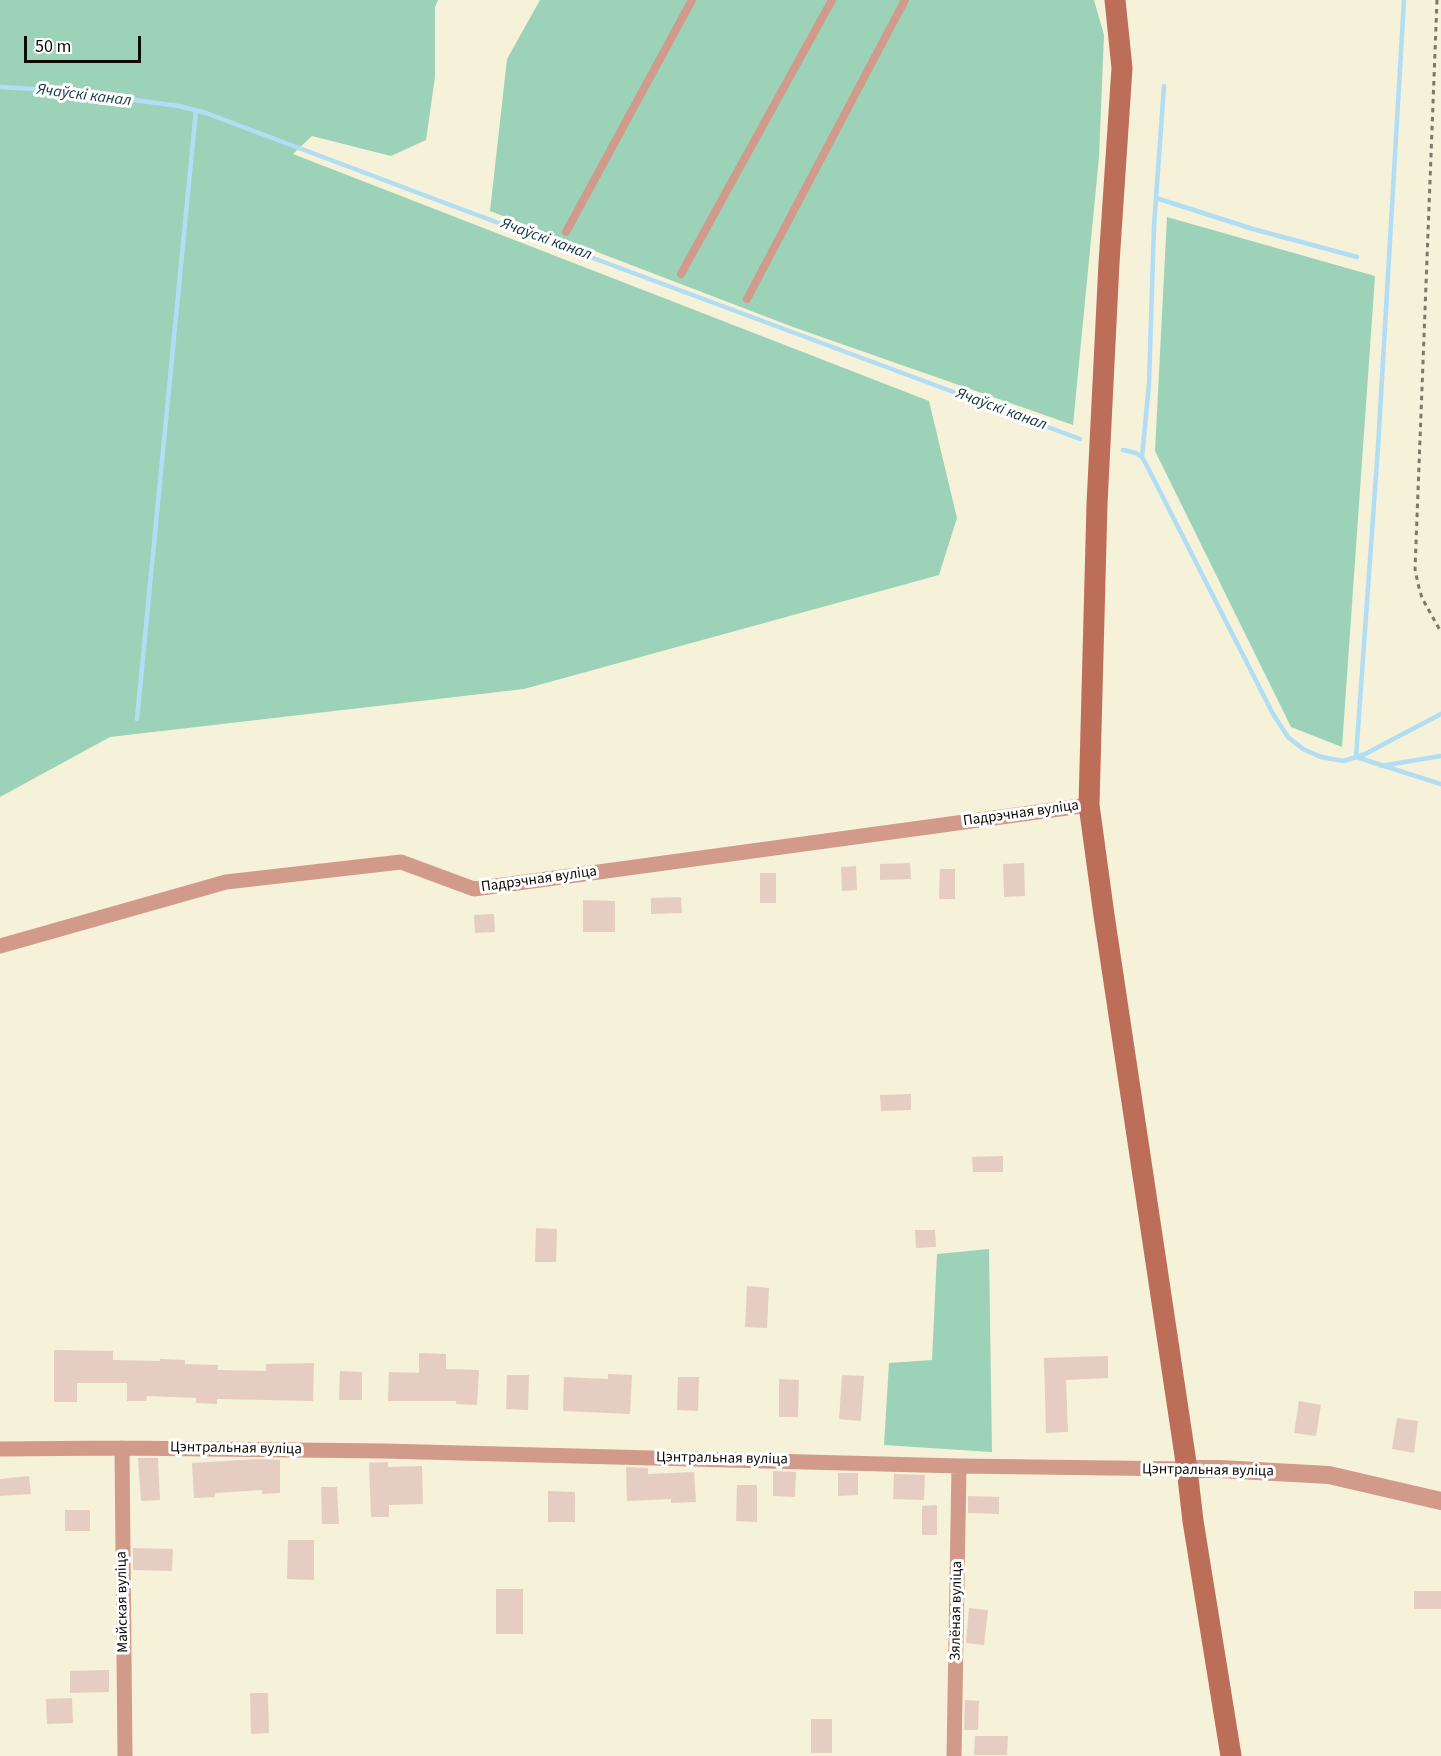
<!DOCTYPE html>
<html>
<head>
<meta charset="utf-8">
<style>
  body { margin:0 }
  #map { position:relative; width:1441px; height:1756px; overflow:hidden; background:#f6f1d9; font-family:"Source Sans 3",sans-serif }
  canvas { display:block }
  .scale { position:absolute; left:24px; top:36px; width:117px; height:27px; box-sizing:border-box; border:3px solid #0d0b05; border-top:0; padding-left:8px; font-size:18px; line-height:21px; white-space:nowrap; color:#0d0b05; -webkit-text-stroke:4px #fff; paint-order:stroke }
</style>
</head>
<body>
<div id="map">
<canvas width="1441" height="1756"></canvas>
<div class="scale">50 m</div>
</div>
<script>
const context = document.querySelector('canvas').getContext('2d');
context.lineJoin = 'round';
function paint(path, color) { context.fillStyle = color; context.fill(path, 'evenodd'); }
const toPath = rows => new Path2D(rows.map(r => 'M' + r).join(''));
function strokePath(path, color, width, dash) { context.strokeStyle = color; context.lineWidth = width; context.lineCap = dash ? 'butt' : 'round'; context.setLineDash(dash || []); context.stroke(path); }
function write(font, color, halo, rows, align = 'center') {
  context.font = font + ' "Source Sans 3",sans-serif'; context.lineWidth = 6; context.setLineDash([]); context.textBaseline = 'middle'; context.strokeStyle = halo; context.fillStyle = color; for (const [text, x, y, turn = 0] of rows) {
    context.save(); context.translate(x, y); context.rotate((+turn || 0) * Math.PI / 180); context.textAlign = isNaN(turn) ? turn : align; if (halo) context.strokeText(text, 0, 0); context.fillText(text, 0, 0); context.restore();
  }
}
const green = toPath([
  [0,0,438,0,435,7,435,77,426,140,391,156,312,136,293,154,929,401,957,518,939,575,524,689,110,737,0,797],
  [540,0,1094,0,1104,35,1099,157,1073,425,793,327,490,211,507,59],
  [1167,217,1375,276,1342,747,1291,727,1155,451],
  [989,1249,992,1452,884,1445,889,1363,932,1360,937,1254]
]);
const stream = toPath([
  [1404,0,1378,447,1356,757,1441,784],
  [0,87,67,91,179,106,206,113,453,206,1080,439],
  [1156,198,1253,229,1357,257],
  [1123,450,1136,453,1142,457,1147,466,1273,714,1288,737,1303,749,1321,757,1344,761,1365,754,1441,714],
  [1142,457,1149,384,1154,226,1164,86],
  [137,719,196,110],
  [1381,766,1441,756]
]);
const building = toPath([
  [910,863,911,879,880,880,880,864],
  [1024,863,1025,896,1004,897,1003,864],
  [856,866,857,890,842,891,841,867],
  [940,869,955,869,955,899,939,899],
  [760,873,776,873,776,903,760,903],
  [681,897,682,913,651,914,651,898],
  [583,900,615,901,615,932,583,932],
  [494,914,495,932,475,933,474,915],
  [911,1094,911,1110,881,1111,880,1095],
  [1003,1156,1003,1172,973,1172,972,1157],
  [536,1228,557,1229,556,1262,535,1262],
  [915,1230,935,1230,936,1247,916,1248],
  [747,1286,769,1288,767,1328,745,1327],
  [54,1350,113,1351,113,1360,160,1361,160,1359,185,1360,185,1364,218,1365,218,1370,266,1371,266,1364,314,1363,313,1401,217,1399,217,1404,196,1403,196,1398,147,1396,146,1401,127,1401,127,1383,77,1383,77,1402,54,1402],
  [419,1353,446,1354,446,1369,479,1370,477,1405,456,1404,456,1401,388,1401,389,1372,419,1373],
  [1108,1356,1108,1378,1066,1380,1068,1432,1046,1433,1044,1358],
  [340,1371,362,1372,362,1400,339,1400],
  [608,1374,632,1375,630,1414,563,1411,564,1377,608,1379],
  [507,1375,529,1375,528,1410,506,1409],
  [842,1375,864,1376,861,1421,839,1419],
  [678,1377,699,1377,698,1411,677,1410],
  [779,1379,799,1380,798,1417,779,1417],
  [1299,1401,1321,1405,1316,1436,1294,1433],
  [1397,1418,1418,1421,1414,1453,1392,1449],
  [138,1458,158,1458,160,1500,141,1501],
  [259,1459,280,1460,280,1493,262,1494,262,1490,215,1493,215,1497,194,1498,192,1463],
  [388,1462,388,1467,422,1466,423,1504,389,1505,389,1517,371,1517,369,1463],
  [626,1467,648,1468,648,1474,694,1472,696,1502,671,1503,671,1499,627,1501],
  [773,1471,796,1472,795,1497,773,1496],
  [838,1473,858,1473,858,1495,838,1496],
  [894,1474,925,1475,924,1500,893,1499],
  [29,1476,31,1494,0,1496,0,1479],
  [737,1485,757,1485,757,1522,736,1521],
  [321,1487,337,1487,339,1524,322,1524],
  [548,1491,575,1492,575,1522,548,1522],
  [968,1496,999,1497,999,1514,968,1513],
  [937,1505,937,1535,922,1535,922,1506],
  [65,1510,90,1510,90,1531,65,1531],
  [288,1540,314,1540,314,1580,287,1579],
  [133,1548,173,1549,172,1571,133,1570],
  [496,1589,523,1589,523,1634,496,1634],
  [1414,1591,1441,1591,1441,1609,1414,1609],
  [969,1608,988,1610,984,1645,966,1643],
  [109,1670,109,1692,70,1693,70,1671],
  [250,1693,268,1693,269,1733,251,1734],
  [72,1698,73,1723,47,1724,46,1699],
  [965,1700,979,1701,978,1730,964,1730],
  [811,1719,832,1719,832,1753,811,1753],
  [975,1736,1008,1736,1007,1755,974,1755]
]);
const path = toPath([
  [1437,0,1415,569,1418,584,1422,598,1441,632]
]);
const service = toPath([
  [566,232,692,0],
  [681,274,832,0],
  [747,299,905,0]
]);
const minor = toPath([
  [0,946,226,882,401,862,474,889,1089,805],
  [122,1448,125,1756],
  [0,1449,122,1448,384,1451,959,1466,1187,1469],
  [954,1756,959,1466]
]);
const tertiary = toPath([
  [1187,1469,1220,1469,1329,1475,1441,1501]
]);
const secondary = toPath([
  [1115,0,1122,68,1109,263,1097,504,1089,805,1104,915,1187,1469,1193,1521,1231,1756]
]);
const streetNames = [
  ["Падрэчная вуліца",1021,814,-8],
  ["Падрэчная вуліца",539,880,-8],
  ["Цэнтральная вуліца",236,1449,1],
  ["Цэнтральная вуліца",722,1459,1],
  ["Цэнтральная вуліца",1208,1471,1],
  ["Майская вуліца",123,1602,-91],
  ["Зялёная вуліца",957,1611,-89]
];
const waterNames = [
  ["Ячаўскі канал",84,96,7],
  ["Ячаўскі канал",546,240,20],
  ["Ячаўскі канал",1001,410,20]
];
paint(green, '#9cd3b8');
strokePath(stream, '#b1ddf5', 4.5);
paint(building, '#e5cec1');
strokePath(path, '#7c786a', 3, [4.5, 4.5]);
strokePath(service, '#d19a8b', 8);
strokePath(minor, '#d19a8b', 15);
strokePath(tertiary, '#d19a8b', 18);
strokePath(secondary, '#bd6e59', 21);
write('15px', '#0d0b05', '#fff', streetNames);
write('italic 16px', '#133647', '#fff', waterNames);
</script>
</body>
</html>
